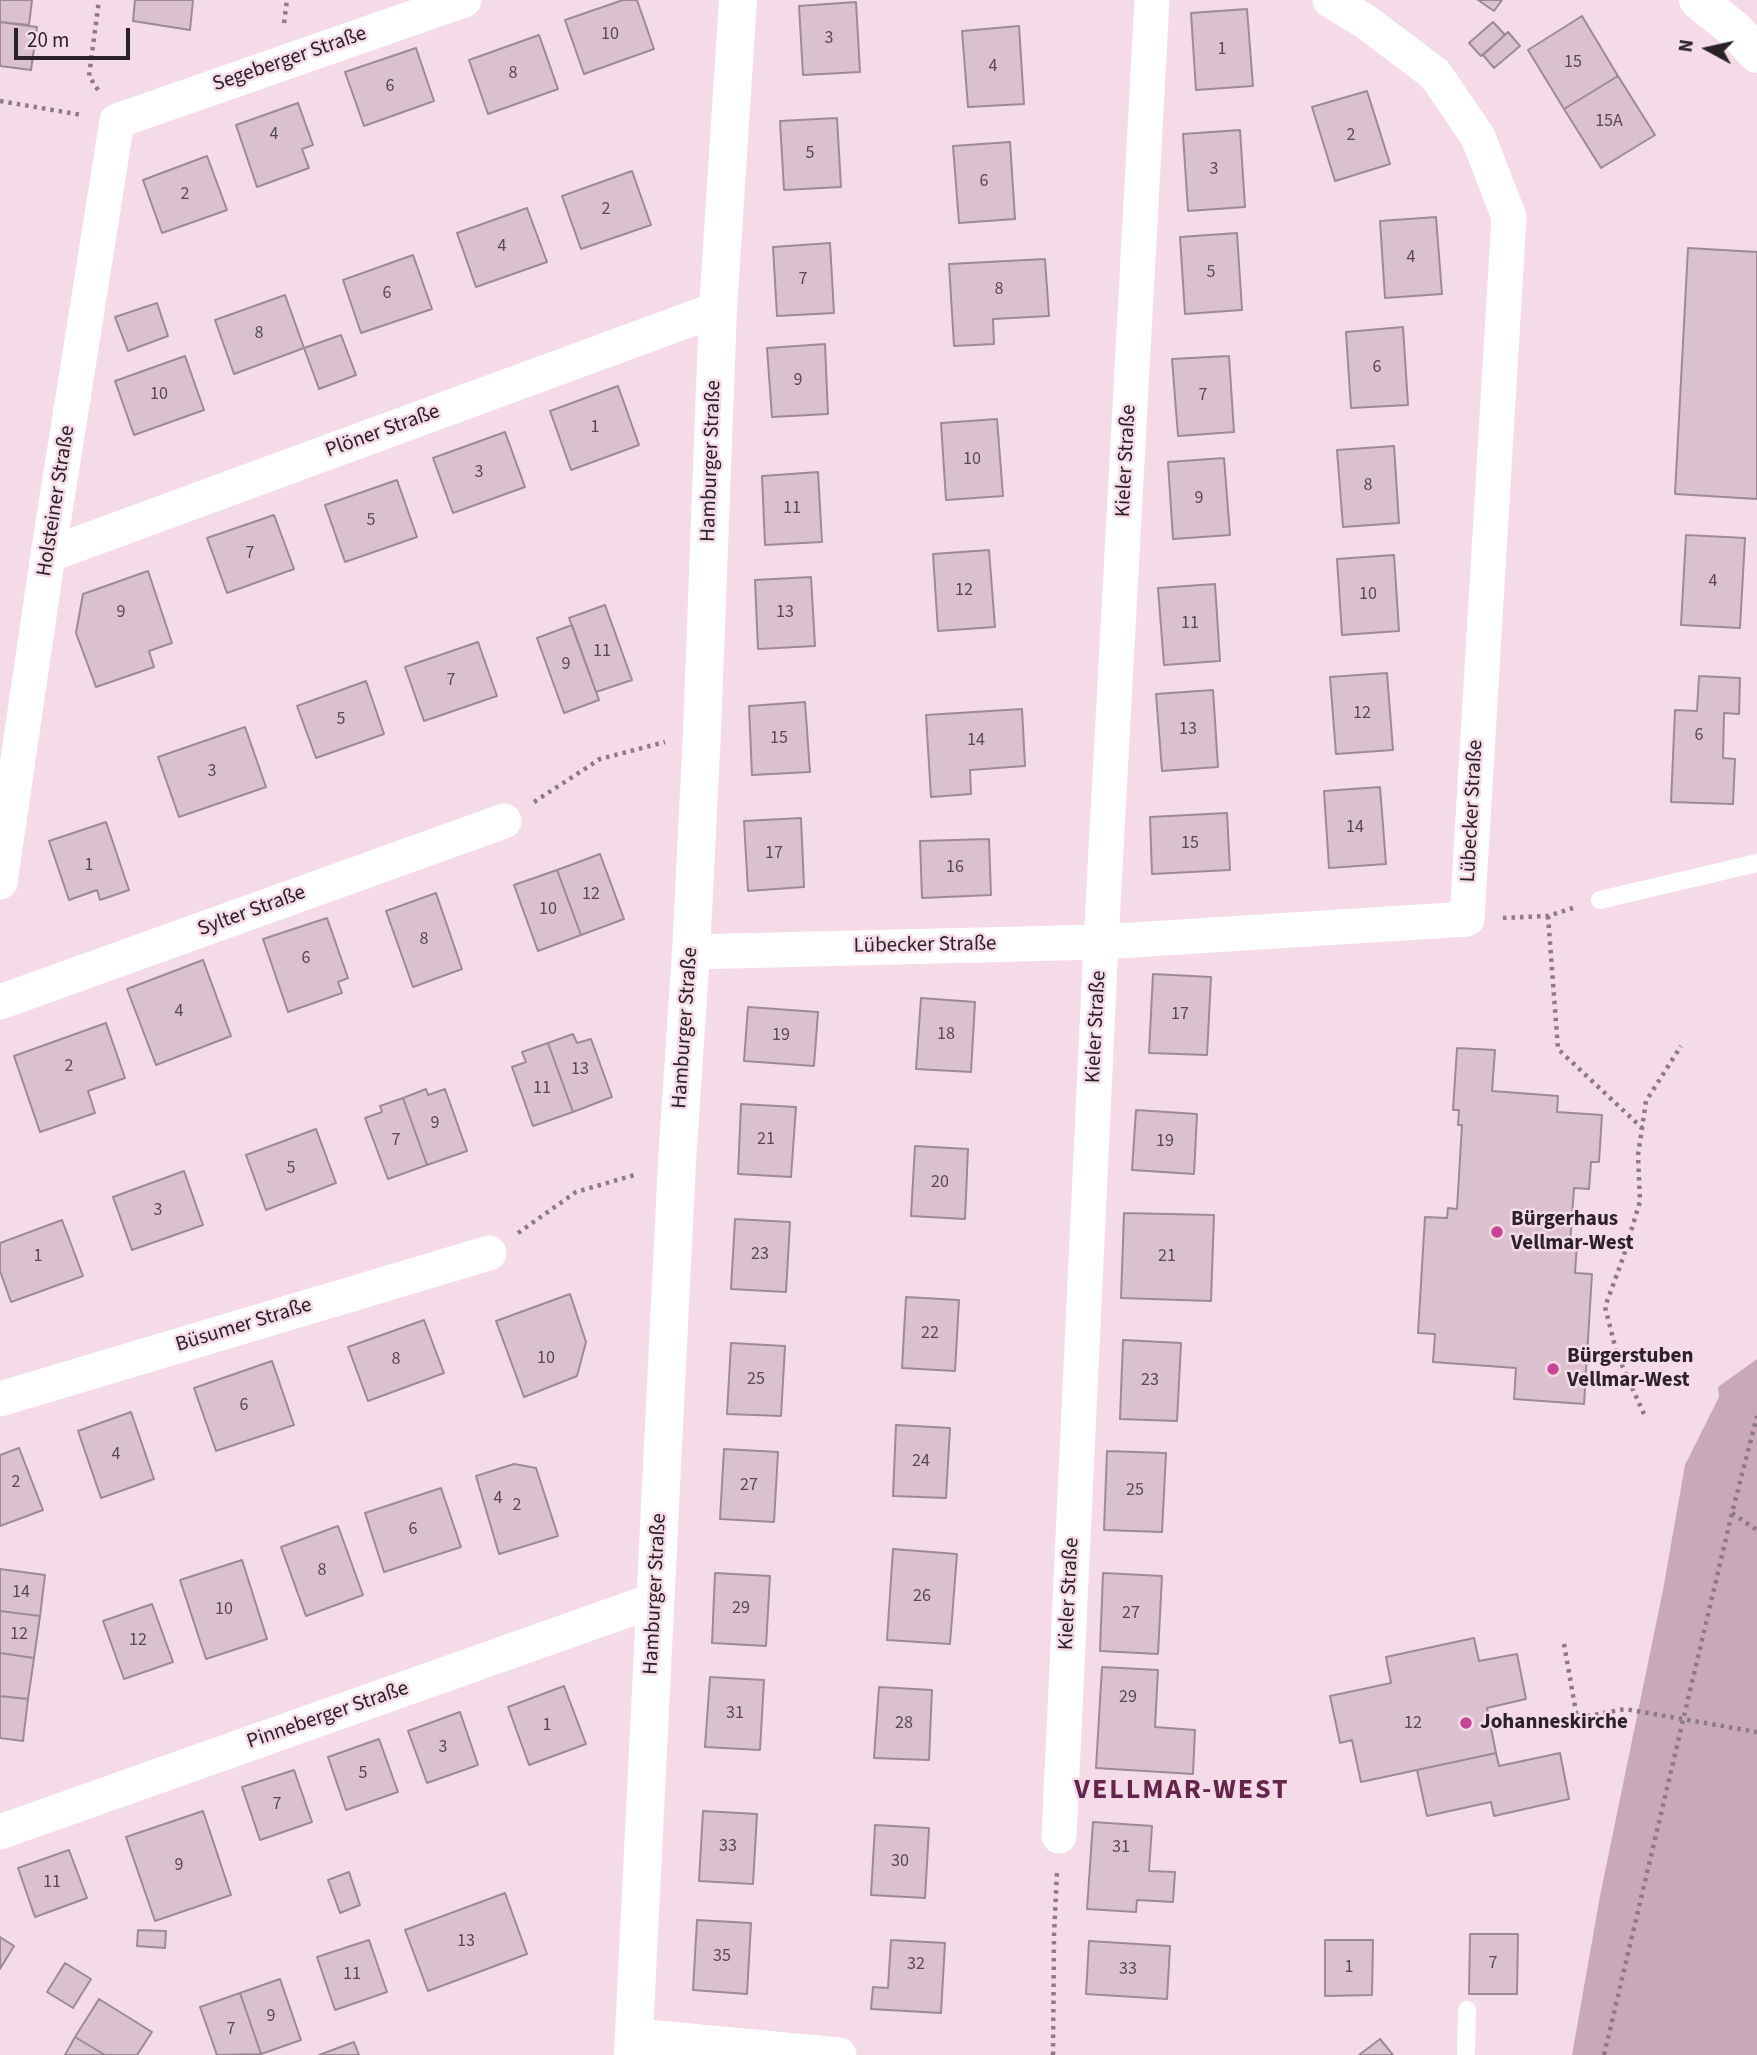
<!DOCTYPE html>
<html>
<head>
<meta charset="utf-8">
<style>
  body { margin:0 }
  #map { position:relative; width:1757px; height:2055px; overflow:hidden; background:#f4dbe7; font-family:"Source Sans 3",sans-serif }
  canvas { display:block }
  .north { position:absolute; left:1673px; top:14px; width:70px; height:70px; -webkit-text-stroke:5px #f4dbe7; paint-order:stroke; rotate:278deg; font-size:19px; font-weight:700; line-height:28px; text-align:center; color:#2b2227 }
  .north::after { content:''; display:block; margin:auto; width:24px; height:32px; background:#2b2227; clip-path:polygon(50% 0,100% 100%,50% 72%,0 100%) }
  .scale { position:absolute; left:14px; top:28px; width:116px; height:32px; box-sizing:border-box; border:4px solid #2b2227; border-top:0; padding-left:9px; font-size:21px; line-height:24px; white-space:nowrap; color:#2b2227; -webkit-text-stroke:5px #f4dbe7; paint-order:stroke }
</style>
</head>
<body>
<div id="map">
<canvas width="1757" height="2055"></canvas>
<div class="north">N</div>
<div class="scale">20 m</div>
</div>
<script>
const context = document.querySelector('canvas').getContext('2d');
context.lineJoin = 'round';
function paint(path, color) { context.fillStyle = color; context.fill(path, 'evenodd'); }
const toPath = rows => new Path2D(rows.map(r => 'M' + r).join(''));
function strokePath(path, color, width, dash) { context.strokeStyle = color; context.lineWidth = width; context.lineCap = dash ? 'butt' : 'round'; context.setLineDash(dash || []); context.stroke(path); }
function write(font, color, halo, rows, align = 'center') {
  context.font = font + ' "Source Sans 3",sans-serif'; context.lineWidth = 5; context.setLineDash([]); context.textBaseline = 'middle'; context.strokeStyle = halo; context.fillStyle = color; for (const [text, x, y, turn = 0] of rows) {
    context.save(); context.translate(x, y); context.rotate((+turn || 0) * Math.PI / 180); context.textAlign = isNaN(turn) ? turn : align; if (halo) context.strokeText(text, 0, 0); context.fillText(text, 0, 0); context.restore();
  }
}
const green = toPath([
  [1757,1359,1757,2055,1572,2055,1600,1896,1663,1590,1685,1465,1719,1397,1718,1387]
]);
const building = toPath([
  [0,0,32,0,29,25,0,22,0,0],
  [135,0,193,0,190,30,133,21,135,0],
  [623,0,637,0,654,49,584,74,565,20,623,0],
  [1478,0,1502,0,1494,11,1478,0],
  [856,2,860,72,803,75,799,6,856,2],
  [1247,9,1253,86,1196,90,1191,13,1247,9],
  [1582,16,1618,76,1564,109,1528,50,1582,16],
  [0,22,37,27,31,70,0,66,0,22],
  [1493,22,1505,35,1481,56,1469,43,1493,22],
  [1019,26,1024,104,968,107,962,31,1019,26],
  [1508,32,1520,46,1494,68,1483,55,1508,32],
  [539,35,558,89,488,114,469,60,539,35],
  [416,48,434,101,364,126,345,72,416,48],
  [1618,76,1655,135,1601,168,1564,109,1618,76],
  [1367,91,1390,164,1335,181,1312,107,1367,91],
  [298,103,313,145,302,149,309,168,257,187,236,125,298,103],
  [837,118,841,187,784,190,780,121,837,118],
  [1240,130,1245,207,1188,211,1183,134,1240,130],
  [1010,142,1015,219,959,223,953,146,1010,142],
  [207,156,227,210,162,233,143,180,207,156],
  [632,171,651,225,581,249,562,196,632,171],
  [527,208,547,262,476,287,457,233,527,208],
  [1436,217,1442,294,1385,298,1380,221,1436,217],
  [1237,233,1242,310,1185,314,1180,237,1237,233],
  [830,243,834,313,777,316,773,247,830,243],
  [1688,248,1757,252,1757,499,1675,494,1688,248],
  [413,255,432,309,361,333,343,280,413,255],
  [1045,259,1049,316,993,319,994,344,954,346,949,264,1045,259],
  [285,295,304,348,234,374,215,320,285,295],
  [157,303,168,336,128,351,115,317,157,303],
  [1403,327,1408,405,1351,408,1346,332,1403,327],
  [341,335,356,375,319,389,304,348,341,335],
  [825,344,828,414,772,417,767,348,825,344],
  [185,356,204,410,134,435,115,381,185,356],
  [1229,356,1234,432,1178,436,1172,359,1229,356],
  [618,386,639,445,571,470,550,411,618,386],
  [997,419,1003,496,946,500,941,423,997,419],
  [505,432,525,487,453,513,433,458,505,432],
  [1394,446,1399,523,1343,527,1337,450,1394,446],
  [1224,458,1230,535,1173,539,1168,462,1224,458],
  [818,472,822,542,765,545,762,476,818,472],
  [397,480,417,537,345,562,325,505,397,480],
  [274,515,294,569,227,593,207,538,274,515],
  [1686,535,1745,538,1740,628,1681,625,1686,535],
  [989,550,995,627,938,631,933,554,989,550],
  [1394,555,1399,631,1342,635,1337,559,1394,555],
  [148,571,172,643,149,651,154,667,96,687,76,633,83,594,148,571],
  [811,577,815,646,758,649,755,580,811,577],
  [1215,584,1220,661,1164,665,1158,588,1215,584],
  [605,605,632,680,596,692,569,618,605,605],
  [572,625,599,700,564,713,537,638,572,625],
  [478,642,497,696,424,721,405,667,478,642],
  [1387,673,1393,750,1336,754,1330,677,1387,673],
  [1699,676,1740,678,1739,714,1724,713,1723,758,1735,759,1733,804,1671,802,1675,710,1697,711,1699,676],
  [366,681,384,734,316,758,297,706,366,681],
  [1213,690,1218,767,1162,771,1156,694,1213,690],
  [805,702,810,772,752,775,749,706,805,702],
  [1022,709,1025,766,970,770,971,794,931,797,926,715,1022,709],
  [245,727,266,787,179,817,158,757,245,727],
  [1380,787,1386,864,1329,868,1324,791,1380,787],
  [1227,813,1230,870,1152,874,1150,817,1227,813],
  [801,818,804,887,748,891,744,821,801,818],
  [106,822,129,890,100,900,97,890,69,900,49,841,106,822],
  [989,839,991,895,922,898,920,841,989,839],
  [600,854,624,919,581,935,557,870,600,854],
  [557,870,581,935,538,951,514,885,557,870],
  [436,893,462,969,413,987,386,911,436,893],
  [327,918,348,978,338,982,342,993,288,1012,263,939,327,918],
  [203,960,231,1036,156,1065,127,989,203,960],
  [1153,974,1211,977,1207,1055,1149,1053,1153,974],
  [921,998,975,1002,971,1072,916,1069,921,998],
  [748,1007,818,1012,814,1066,744,1061,748,1007],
  [106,1023,125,1078,88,1091,95,1113,40,1132,14,1056,106,1023],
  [573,1034,577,1043,591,1039,612,1097,573,1112,548,1043,573,1034],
  [548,1043,573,1112,533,1126,512,1067,526,1062,522,1052,548,1043],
  [1457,1048,1495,1050,1492,1091,1558,1096,1557,1112,1602,1115,1599,1162,1591,1162,1589,1189,1574,1188,1570,1245,1577,1245,1575,1273,1592,1274,1584,1404,1514,1399,1516,1368,1433,1362,1435,1334,1418,1333,1425,1217,1447,1218,1448,1208,1457,1209,1462,1125,1458,1125,1459,1110,1453,1110,1457,1048],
  [426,1089,428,1095,445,1089,467,1151,427,1165,403,1098,426,1089],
  [403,1098,427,1165,388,1179,365,1118,382,1112,380,1106,403,1098],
  [741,1104,796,1107,791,1177,738,1174,741,1104],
  [1136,1110,1197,1114,1194,1174,1132,1170,1136,1110],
  [316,1129,336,1183,266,1210,246,1155,316,1129],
  [915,1146,968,1149,965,1219,911,1216,915,1146],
  [184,1171,203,1225,132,1250,113,1197,184,1171],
  [1124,1213,1214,1215,1211,1301,1121,1298,1124,1213],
  [735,1219,790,1222,786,1292,731,1289,735,1219],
  [62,1220,83,1276,11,1302,0,1271,0,1243,62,1220],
  [570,1294,586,1342,577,1376,524,1397,496,1321,570,1294],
  [906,1297,959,1300,955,1371,902,1368,906,1297],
  [424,1320,444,1373,368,1401,348,1347,424,1320],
  [1123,1340,1181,1343,1177,1421,1120,1419,1123,1340],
  [731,1343,785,1346,781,1416,727,1414,731,1343],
  [272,1361,294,1425,216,1451,194,1388,272,1361],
  [131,1412,154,1479,101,1498,78,1431,131,1412],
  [896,1425,950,1428,946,1498,893,1496,896,1425],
  [19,1448,43,1510,0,1526,0,1455,19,1448],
  [724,1449,778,1452,774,1522,720,1519,724,1449],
  [1107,1451,1166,1453,1162,1532,1104,1530,1107,1451],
  [514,1464,536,1468,558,1536,499,1554,476,1476,514,1464],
  [441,1488,461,1547,384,1572,365,1513,441,1488],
  [338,1526,363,1595,306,1616,281,1547,338,1526],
  [893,1549,957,1554,950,1644,887,1640,893,1549],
  [242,1560,267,1639,206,1659,180,1580,242,1560],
  [0,1569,45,1575,40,1616,0,1611,0,1569],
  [715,1573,770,1576,766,1646,712,1643,715,1573],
  [1103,1573,1162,1576,1158,1654,1100,1651,1103,1573],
  [152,1604,173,1662,124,1679,103,1621,152,1604],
  [0,1611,40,1616,34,1658,0,1653,0,1611],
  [1474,1638,1479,1661,1517,1654,1526,1699,1487,1708,1496,1753,1361,1782,1352,1740,1340,1743,1330,1696,1391,1683,1386,1657,1474,1638],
  [0,1653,34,1658,28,1699,0,1696,0,1653],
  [1102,1667,1158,1670,1155,1727,1195,1730,1193,1774,1096,1768,1102,1667],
  [710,1677,764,1680,760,1750,705,1747,710,1677],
  [564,1686,586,1744,529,1765,508,1707,564,1686],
  [879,1687,932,1690,929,1760,874,1758,879,1687],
  [0,1696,28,1699,23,1741,0,1738,0,1696],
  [460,1712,478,1765,427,1783,408,1731,460,1712],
  [379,1739,398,1792,346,1810,328,1757,379,1739],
  [1496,1753,1499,1766,1560,1753,1569,1799,1494,1816,1491,1802,1427,1816,1417,1770,1496,1753],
  [294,1770,312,1822,260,1840,242,1787,294,1770],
  [203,1811,231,1895,155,1921,126,1837,203,1811],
  [703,1811,757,1814,753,1884,699,1881,703,1811],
  [1093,1822,1152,1826,1149,1871,1175,1872,1173,1902,1137,1900,1136,1912,1087,1909,1093,1822],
  [875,1825,929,1828,925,1898,871,1895,875,1825],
  [69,1850,87,1898,35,1917,18,1868,69,1850],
  [349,1872,360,1905,340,1913,328,1880,349,1872],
  [505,1893,527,1954,428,1991,405,1930,505,1893],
  [697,1920,751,1923,747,1994,693,1990,697,1920],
  [138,1930,166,1931,165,1948,137,1946,138,1930],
  [1470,1934,1518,1934,1517,1994,1469,1994,1470,1934],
  [0,1937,14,1946,0,1969,0,1937],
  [369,1940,387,1992,335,2010,317,1957,369,1940],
  [891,1940,945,1943,941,2013,871,2009,873,1987,888,1988,891,1940],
  [1325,1940,1373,1940,1372,1995,1325,1996,1325,1940],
  [1089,1941,1170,1946,1167,1999,1086,1994,1089,1941],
  [65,1963,91,1979,73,2008,47,1992,65,1963],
  [280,1979,301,2040,261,2054,240,1993,280,1979],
  [240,1993,261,2054,217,2055,200,2007,240,1993],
  [99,1999,152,2032,137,2055,105,2055,75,2037,99,1999],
  [75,2037,105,2055,65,2055,75,2037],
  [1380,2039,1393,2055,1359,2055,1380,2039],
  [354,2042,359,2055,319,2055,354,2042]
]);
const path = toPath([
  [284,23,287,0],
  [98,90,89,76,99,0],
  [0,101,82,115],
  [534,802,600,759,665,742],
  [1548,916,1558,1049,1642,1128],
  [1503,918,1548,916,1573,908],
  [518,1233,576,1192,638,1174],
  [1644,1414,1617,1354,1605,1307,1624,1255,1640,1201,1638,1155,1646,1101,1681,1046],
  [1732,1513,1757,1530],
  [1564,1644,1577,1718,1625,1709,1757,1732],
  [1053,2055,1054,1935,1057,1872],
  [1604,2055,1732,1513,1757,1416]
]);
const service = toPath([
  [1600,900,1757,863],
  [1466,2055,1467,2010]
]);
const minor = toPath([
  [48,555,718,309],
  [0,882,48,555,117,121,464,0],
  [691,952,1101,942,1467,919,1509,217,1478,137,1435,74,1366,22,1330,0],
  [0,1002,504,821],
  [0,1399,489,1253],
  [0,1832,655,1600],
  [1059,1836,1101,942,1152,0],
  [636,2036,839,2055]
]);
const tertiary = toPath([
  [1698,0,1735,30,1757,54],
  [633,2055,677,1162,691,952,702,732,718,309,738,0]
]);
const markers = [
  [1497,1232,7,"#c54692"],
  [1553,1369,7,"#c54692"],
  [1466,1723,7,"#c54692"]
];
const numberNames = [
  ["10",610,35],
  ["3",829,39],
  ["1",1222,50],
  ["15",1573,63],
  ["4",993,67],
  ["8",513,74],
  ["6",390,87],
  ["15A",1609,122],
  ["4",274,135],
  ["2",1351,136],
  ["5",810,154],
  ["3",1214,170],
  ["6",984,182],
  ["2",185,195],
  ["2",606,210],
  ["4",502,247],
  ["4",1411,258],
  ["5",1211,273],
  ["7",803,280],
  ["8",999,290],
  ["6",387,294],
  ["8",259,334],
  ["6",1377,368],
  ["9",798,381],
  ["10",159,395],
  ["7",1203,396],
  ["1",595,428],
  ["10",972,460],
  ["3",479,473],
  ["8",1368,486],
  ["9",1199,499],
  ["11",792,509],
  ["5",371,521],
  ["7",250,554],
  ["4",1713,582],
  ["12",964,591],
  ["10",1368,595],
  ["9",121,613],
  ["13",785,613],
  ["11",1190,624],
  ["11",602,652],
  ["9",566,665],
  ["7",451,681],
  ["12",1362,714],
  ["5",341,720],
  ["13",1188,730],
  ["6",1699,736],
  ["15",779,739],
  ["14",976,741],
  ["3",212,772],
  ["14",1355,828],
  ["15",1190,844],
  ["17",774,854],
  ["1",89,866],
  ["16",955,868],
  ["12",591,895],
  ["10",548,910],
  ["8",424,940],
  ["6",306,959],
  ["4",179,1012],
  ["17",1180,1015],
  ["18",946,1035],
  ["19",781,1036],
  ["2",69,1067],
  ["13",580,1070],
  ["11",542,1089],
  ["9",435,1124],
  ["21",766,1140],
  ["7",396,1141],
  ["19",1165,1142],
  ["5",291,1169],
  ["20",940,1183],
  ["3",158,1211],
  ["23",760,1255],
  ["1",38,1257],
  ["21",1167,1257],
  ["22",930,1334],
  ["10",546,1359],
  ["8",396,1360],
  ["25",756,1380],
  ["23",1150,1381],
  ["6",244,1406],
  ["4",116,1455],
  ["24",921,1462],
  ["2",16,1483],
  ["27",749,1486],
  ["25",1135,1491],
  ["4",498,1499],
  ["2",517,1506],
  ["6",413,1530],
  ["8",322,1571],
  ["14",21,1593],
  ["26",922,1597],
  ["29",741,1609],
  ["10",224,1610],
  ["27",1131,1614],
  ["12",19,1635],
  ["12",138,1641],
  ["29",1128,1698],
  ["31",735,1714],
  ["28",904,1724],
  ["12",1413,1724],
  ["1",547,1726],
  ["3",443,1748],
  ["5",363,1774],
  ["7",277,1805],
  ["33",728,1847],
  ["31",1121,1848],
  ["30",900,1862],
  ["9",179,1866],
  ["11",52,1883],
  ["13",466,1942],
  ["35",722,1957],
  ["7",1493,1964],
  ["32",916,1965],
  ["1",1349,1968],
  ["33",1128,1970],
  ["11",352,1975],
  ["9",271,2017],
  ["7",231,2030]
];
const streetNames = [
  ["Segeberger Straße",290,60,-19],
  ["Plöner Straße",383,432,-20],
  ["Hamburger Straße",712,461,-88],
  ["Kieler Straße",1127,461,-87],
  ["Holsteiner Straße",57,501,-81],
  ["Lübecker Straße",1473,811,-87],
  ["Sylter Straße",252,912,-20],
  ["Lübecker Straße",925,946,-1],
  ["Kieler Straße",1097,1027,-87],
  ["Hamburger Straße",686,1028,-86],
  ["Büsumer Straße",244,1326,-17],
  ["Hamburger Straße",656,1594,-87],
  ["Kieler Straße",1070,1594,-87],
  ["Pinneberger Straße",328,1716,-19]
];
const poiNames = [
  ["Bürgerhaus",1511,1220],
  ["Vellmar-West",1511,1244],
  ["Bürgerstuben",1567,1357],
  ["Vellmar-West",1567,1381],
  ["Johanneskirche",1480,1723]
];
const districtNames = [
  ["VELLMAR-WEST",1182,1792]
];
paint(green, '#c9a8b8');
paint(building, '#dac1cd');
strokePath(building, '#a08994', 2);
strokePath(path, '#8c7b84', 4.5, [3.5, 5]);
strokePath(service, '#fff', 18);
strokePath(minor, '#fff', 35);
strokePath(tertiary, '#fff', 38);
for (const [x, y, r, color] of markers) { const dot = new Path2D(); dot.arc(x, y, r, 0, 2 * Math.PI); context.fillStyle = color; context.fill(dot); strokePath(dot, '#f4dbe7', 2.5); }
write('18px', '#574a50', null, numberNames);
write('21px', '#2b2227', '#f4dbe7', streetNames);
write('bold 21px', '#2b2227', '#f4dbe7', poiNames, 'left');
context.letterSpacing = '2px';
write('bold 28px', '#63264a', '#f4dbe7', districtNames);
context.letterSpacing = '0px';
</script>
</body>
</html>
